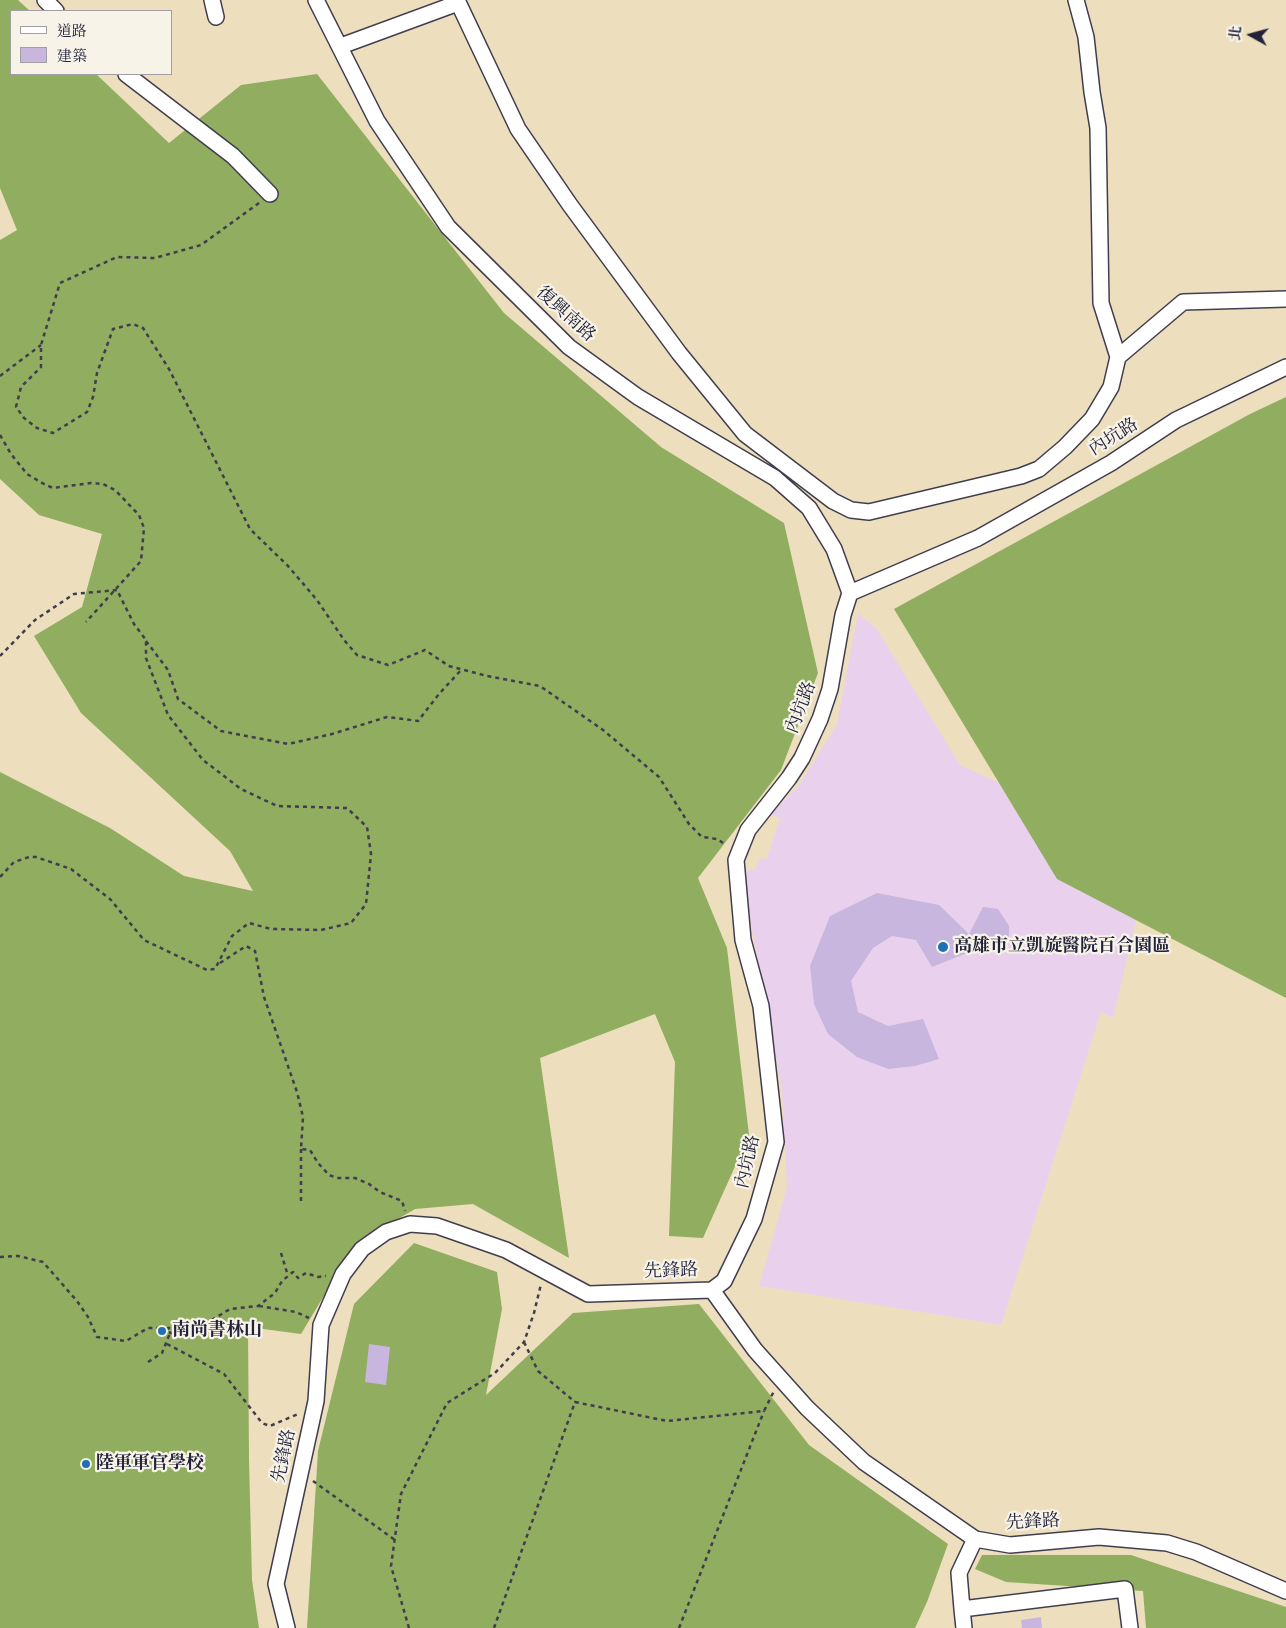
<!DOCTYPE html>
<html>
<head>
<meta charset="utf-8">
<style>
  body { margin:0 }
  #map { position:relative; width:1286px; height:1628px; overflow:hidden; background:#eddfbd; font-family:"IM FELL Double Pica","Noto Serif TC",serif }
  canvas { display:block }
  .legend { position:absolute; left:10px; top:10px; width:162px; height:65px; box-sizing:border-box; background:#f7f3e8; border:1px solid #a29fa3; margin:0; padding:6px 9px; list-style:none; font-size:15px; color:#22223b }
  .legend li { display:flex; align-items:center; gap:10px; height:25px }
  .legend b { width:25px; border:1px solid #a29fa3 }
  .north { position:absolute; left:1226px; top:10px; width:50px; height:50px; -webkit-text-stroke:4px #f7f3e8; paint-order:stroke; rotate:277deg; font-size:14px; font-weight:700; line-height:20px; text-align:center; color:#22223b }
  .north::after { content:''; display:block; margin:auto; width:18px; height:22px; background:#22223b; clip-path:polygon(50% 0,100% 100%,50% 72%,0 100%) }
</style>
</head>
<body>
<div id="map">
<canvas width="1286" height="1628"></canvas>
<ul class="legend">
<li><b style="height:6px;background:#fff"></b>道路</li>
<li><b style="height:14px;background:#c8b6df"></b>建築</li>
</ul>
<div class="north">北</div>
</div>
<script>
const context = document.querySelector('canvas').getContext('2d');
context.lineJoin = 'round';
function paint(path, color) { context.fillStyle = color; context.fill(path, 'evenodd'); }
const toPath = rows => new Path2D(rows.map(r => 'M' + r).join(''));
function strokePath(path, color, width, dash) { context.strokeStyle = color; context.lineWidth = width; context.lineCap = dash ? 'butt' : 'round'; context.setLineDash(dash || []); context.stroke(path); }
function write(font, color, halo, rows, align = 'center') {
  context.font = font + ' "IM FELL Double Pica","Noto Serif TC",serif'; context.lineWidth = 4.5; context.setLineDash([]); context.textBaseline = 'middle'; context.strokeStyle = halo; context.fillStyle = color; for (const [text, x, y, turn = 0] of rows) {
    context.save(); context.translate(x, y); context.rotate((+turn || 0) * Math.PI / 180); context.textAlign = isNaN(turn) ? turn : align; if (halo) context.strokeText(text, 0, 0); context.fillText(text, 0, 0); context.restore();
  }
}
const built = toPath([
  [858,613,877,629,960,765,1152,852,1113,1018,1101,1012,1001,1325,759,1286,787,1187,782,1091,743,882,744,871,755,869,759,859,767,858,780,818,771,815,801,782,837,724]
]);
const forest = toPath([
  [0,0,18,0,30,11,11,11,11,74,96,74,169,143,241,85,317,74,504,313,661,447,784,523,818,673,781,770,698,878,727,948,749,1135,703,1238,669,1236,675,1062,655,1014,540,1058,569,1258,473,1204,415,1209,355,1244,301,1334,248,1327,249,1459,252,1580,259,1628,0,1628,0,772,110,828,184,876,253,891,230,851,81,713,34,636,82,607,102,534,39,515,0,479,0,240,17,230,0,188],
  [1286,397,1286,998,1057,879,894,609,1250,414],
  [414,1243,497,1272,502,1309,486,1395,573,1313,699,1304,809,1445,948,1544,927,1602,915,1628,307,1628,318,1451,354,1304],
  [982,1555,1131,1555,1286,1607,1286,1628,1146,1628,1143,1591,1006,1582,975,1569]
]);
const building = toPath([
  [877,893,939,905,969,934,983,907,998,909,1009,926,1009,940,1003,951,992,952,977,949,932,967,916,940,892,936,873,948,851,981,858,1012,888,1026,923,1019,939,1059,915,1066,888,1069,857,1057,828,1034,814,1004,810,966,830,916],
  [369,1344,390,1347,386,1385,365,1382],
  [1041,1617,1042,1628,1022,1628,1021,1620]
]);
const path = toPath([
  [259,203,201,245,155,258,117,257,60,283,41,345,41,367,21,387,16,407,24,418,37,428,53,433,87,412,93,397,97,373,113,329,133,324,143,328,169,369,250,529,288,566,317,600,344,640,357,655,388,665,425,650,449,666,487,676,540,686,603,730,659,777,689,824,702,837,717,839,726,845],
  [0,376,41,345],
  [0,435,11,454,27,474,44,484,53,488,91,483,103,484,115,490,139,515,144,528,141,561,86,622],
  [146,641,168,670,178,699,221,731,288,744,332,734,387,717,418,721,439,694,462,669],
  [0,656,35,620,74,594,117,590,134,624,146,640,146,658,168,715,203,760,241,789,277,806,347,808,367,827,371,854,366,904,351,923,321,930,271,929,249,923,232,936,215,969,207,970,144,940,110,899,71,869,36,857,29,857,14,862,0,877],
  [220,963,246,946,255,951,264,997,297,1092,303,1117,301,1149,310,1150,318,1163,329,1175,337,1178,355,1178,369,1184,380,1192,402,1201,405,1211],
  [301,1149,301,1201],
  [281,1253,288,1276],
  [0,1257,18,1256,43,1262,77,1301,88,1317,97,1337,126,1341,148,1328,157,1328,168,1333,168,1328,171,1328,170,1333,187,1335,230,1309,258,1306,275,1293,282,1281,293,1272,298,1278,306,1273,318,1277,326,1276],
  [259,1306,296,1312,309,1318],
  [524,1342,538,1371,575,1402],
  [167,1344,224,1374,262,1423,270,1426,298,1414],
  [148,1362,162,1353,170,1333],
  [313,1481,395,1540],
  [409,1628,391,1566,401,1494,447,1403,495,1373,524,1342,534,1313,541,1284],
  [494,1628,575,1402,667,1421,764,1411,774,1391],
  [679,1628,764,1411]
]);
const minor = toPath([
  [45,0,56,11],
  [212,0,216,17],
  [316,0,377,121,448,227,569,347,638,397,775,478,809,508,834,549,850,593],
  [457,0,518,129,570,205,679,353,745,434,833,501,851,510,869,512,1021,476,1039,469,1065,447,1092,419,1111,387,1118,357,1183,302,1286,299],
  [1076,0,1086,37,1092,92,1098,128,1101,303,1118,357],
  [341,46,458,3],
  [126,74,233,156,270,194],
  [712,1290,724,1281,754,1219,776,1142,761,1006,743,940,736,860,748,830,789,778,802,758,820,719,830,689,843,615,850,593,978,538,1111,463,1176,420,1286,367],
  [975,1539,959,1573,962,1609,1125,1589,1130,1628],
  [962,1609,964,1628],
  [287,1628,276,1584,316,1401,321,1325,343,1274,362,1249,386,1232,410,1224,437,1226,506,1250,588,1294,712,1290,755,1350,807,1408,864,1462,975,1539,1010,1545,1099,1537,1167,1543,1196,1552,1286,1591]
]);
const markers = [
  [943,947,6,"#1f6fb2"],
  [162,1331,5,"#1f6fb2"],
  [86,1464,5,"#1f6fb2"]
];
const streetNames = [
  ["復興南路",565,315,42],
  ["內坑路",1114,438,-32],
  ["內坑路",802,708,-69],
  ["內坑路",749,1162,-77],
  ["先鋒路",671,1272,-2],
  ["先鋒路",285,1456,-78],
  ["先鋒路",1033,1523,-3]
];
const poiNames = [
  ["高雄市立凱旋醫院百合園區",954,947],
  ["南尚書林山",172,1331],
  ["陸軍軍官學校",96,1464]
];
paint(built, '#e9d1ed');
paint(forest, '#90ad60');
paint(building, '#c8b6df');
strokePath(minor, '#403e4e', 18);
strokePath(path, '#403e4e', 2.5, [4, 4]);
strokePath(minor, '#fff', 15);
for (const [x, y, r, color] of markers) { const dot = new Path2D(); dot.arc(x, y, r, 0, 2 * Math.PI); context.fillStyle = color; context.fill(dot); strokePath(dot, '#f7f3e8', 2); }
write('18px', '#22223b', '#f7f3e8', streetNames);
write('bold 18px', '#22223b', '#f7f3e8', poiNames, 'left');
</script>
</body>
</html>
